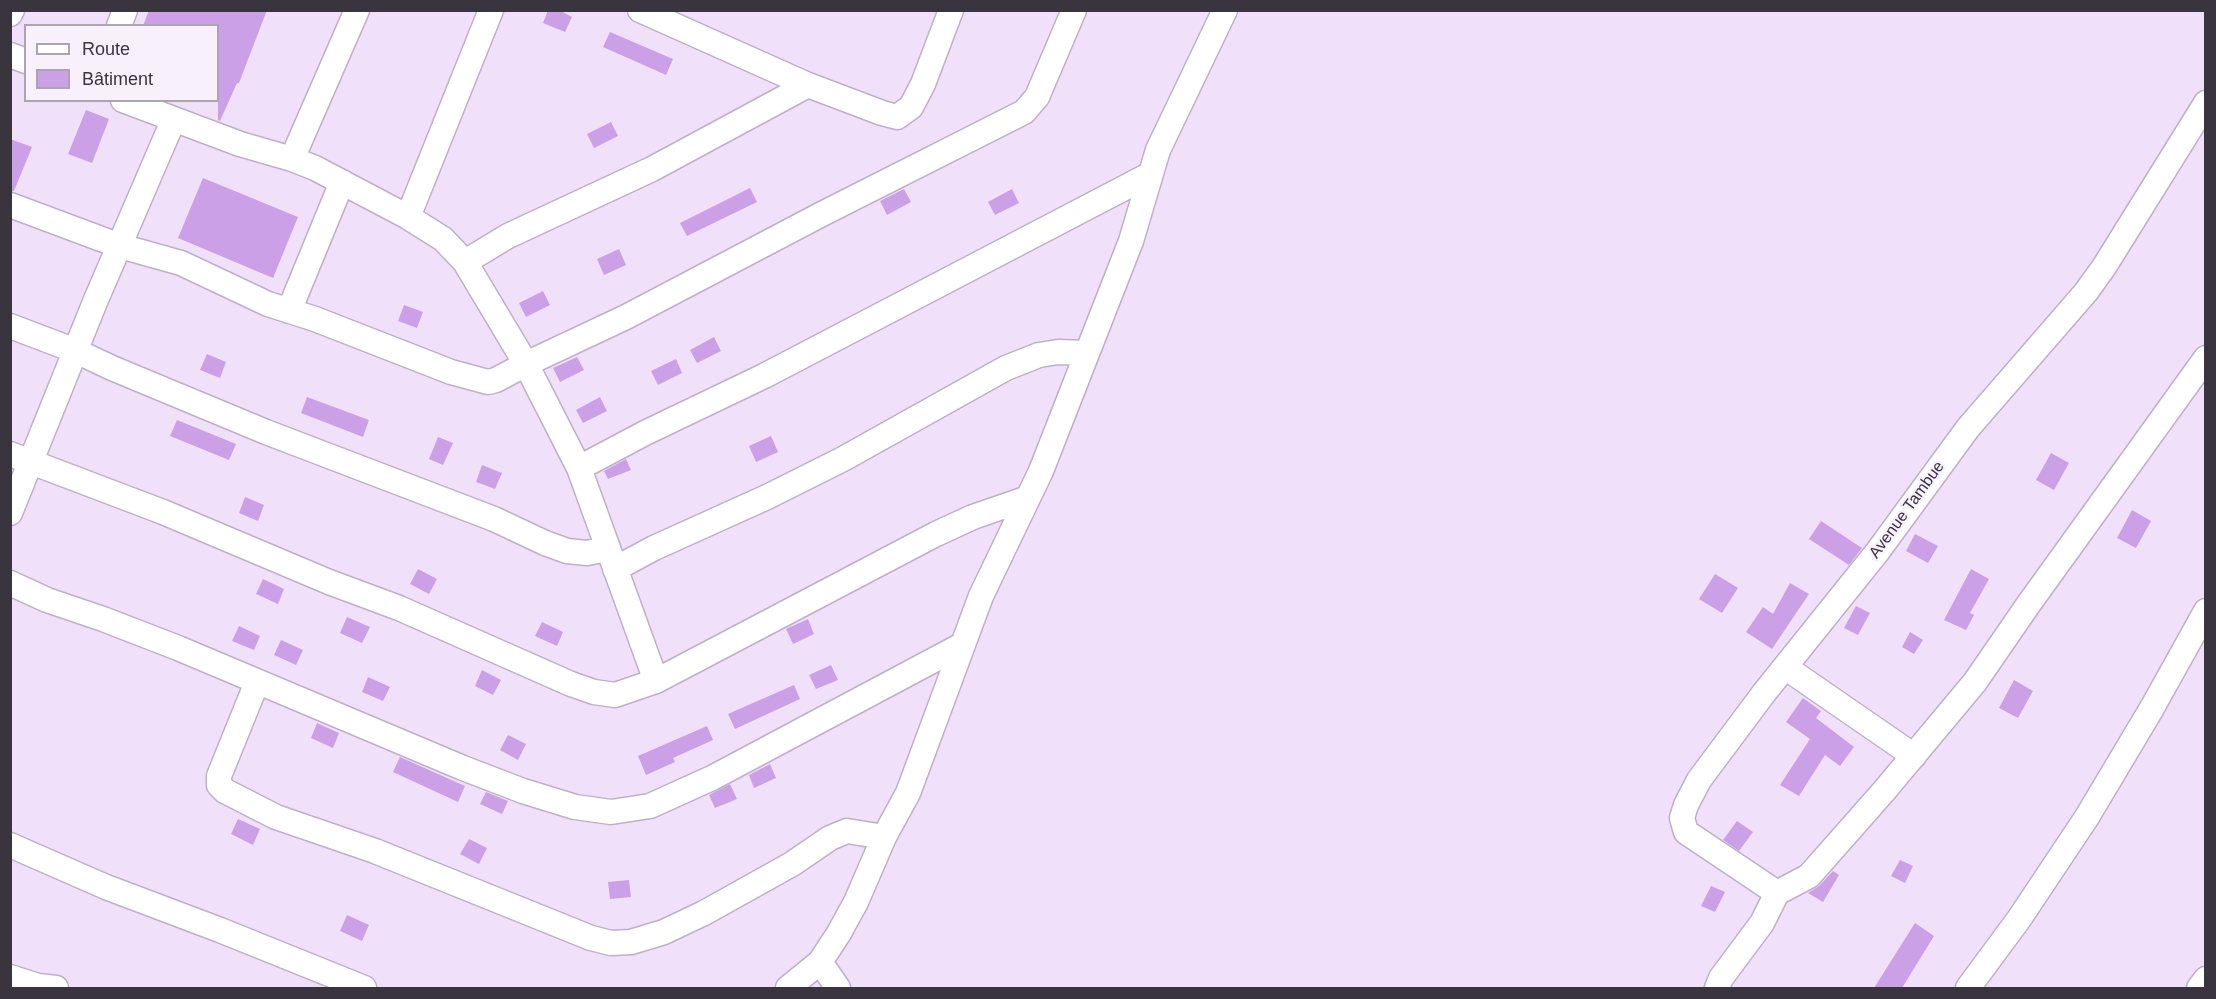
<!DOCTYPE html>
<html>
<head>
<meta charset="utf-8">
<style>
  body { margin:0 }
  #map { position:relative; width:2216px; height:999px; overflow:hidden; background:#f0e0fa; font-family:Arial,sans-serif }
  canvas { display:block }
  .frame { position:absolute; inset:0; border:12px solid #3a343e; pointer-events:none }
  .legend { position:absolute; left:24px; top:24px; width:195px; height:78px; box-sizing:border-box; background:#f8f1fc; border:2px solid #aca5b0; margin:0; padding:8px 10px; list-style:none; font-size:18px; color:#3a343e }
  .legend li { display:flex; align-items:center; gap:12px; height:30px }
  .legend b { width:30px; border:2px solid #aca5b0 }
</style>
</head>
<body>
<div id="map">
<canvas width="2216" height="999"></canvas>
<div class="frame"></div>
<ul class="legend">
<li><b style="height:8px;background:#fff"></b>Route</li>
<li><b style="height:16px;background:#cca0e7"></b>Bâtiment</li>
</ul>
</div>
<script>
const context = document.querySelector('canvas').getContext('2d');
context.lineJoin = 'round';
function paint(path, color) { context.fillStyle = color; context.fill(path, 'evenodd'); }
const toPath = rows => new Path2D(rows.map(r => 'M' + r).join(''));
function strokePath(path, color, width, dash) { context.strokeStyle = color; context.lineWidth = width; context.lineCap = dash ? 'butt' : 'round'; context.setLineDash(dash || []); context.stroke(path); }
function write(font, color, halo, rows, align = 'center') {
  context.font = font + ' Arial,sans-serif'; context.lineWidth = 5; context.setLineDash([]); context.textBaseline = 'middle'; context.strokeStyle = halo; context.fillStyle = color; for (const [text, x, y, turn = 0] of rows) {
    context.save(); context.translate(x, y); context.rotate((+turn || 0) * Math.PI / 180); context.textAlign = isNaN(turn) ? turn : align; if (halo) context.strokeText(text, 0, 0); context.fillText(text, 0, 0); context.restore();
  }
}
const building = toPath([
  [149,10,267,10,239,83,237,83,220,121,218,120,218,26,143,26],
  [548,10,559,10,572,17,565,32,543,23],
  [610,32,673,59,666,75,603,47],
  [86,110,109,119,92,163,68,154],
  [611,122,618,136,594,148,587,134],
  [10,139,32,147,14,191,10,191],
  [203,178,298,217,273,278,178,238],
  [750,188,757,202,687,236,680,223],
  [904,189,911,202,887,215,880,201],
  [1012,189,1019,203,995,215,988,202],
  [619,249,626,265,604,275,597,259],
  [543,291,550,305,526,317,519,303],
  [404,305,423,312,417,328,398,321],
  [714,337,721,351,697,363,690,350],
  [207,354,226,362,220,378,200,370],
  [577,357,584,370,560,382,553,368],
  [676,359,682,373,658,385,651,371],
  [307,397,369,420,363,437,301,413],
  [600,397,607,411,583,423,576,410],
  [177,420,236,444,229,460,170,436],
  [771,436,778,452,756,462,749,446],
  [438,437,453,443,443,465,429,459],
  [2051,453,2069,463,2054,490,2036,480],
  [626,459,631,470,608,479,604,471],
  [482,465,502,473,495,489,476,482],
  [245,497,264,505,258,521,239,513],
  [2132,510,2151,521,2136,548,2117,538],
  [1821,521,1862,548,1849,565,1809,539],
  [1915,534,1938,546,1928,563,1906,551],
  [418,569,437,579,429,594,410,584],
  [1971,569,1989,579,1970,613,1974,615,1966,630,1944,620],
  [1715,574,1738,588,1722,613,1699,599],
  [263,579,284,589,278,604,256,594],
  [1790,583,1809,594,1772,649,1746,632,1763,607,1773,614],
  [1856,606,1870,613,1858,635,1844,628],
  [347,617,370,627,362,643,340,633],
  [808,619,814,634,793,644,786,629],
  [542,622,563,632,557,646,535,636],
  [239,626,260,636,254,650,232,641],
  [1910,632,1923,640,1914,654,1902,647],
  [281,640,303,650,296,665,274,655],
  [831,665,838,680,816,689,809,675],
  [482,670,501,680,493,695,475,686],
  [368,677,390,687,383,701,362,692],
  [2014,680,2033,691,2018,718,1999,708],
  [794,685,800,699,735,729,728,714],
  [1803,698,1821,711,1816,718,1854,747,1840,766,1825,755,1799,796,1780,785,1810,739,1786,722],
  [317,723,339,733,333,748,311,738],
  [707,726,713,740,673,758,675,762,646,775,638,756],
  [508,735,526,744,518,760,500,750],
  [400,757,465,786,458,802,393,772],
  [770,764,776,778,754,788,749,775],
  [730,784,737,799,715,808,709,795],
  [486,792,508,801,502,814,480,804],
  [238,819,260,829,253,845,231,834],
  [1737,821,1753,832,1739,851,1723,840],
  [469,839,487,848,479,864,460,854],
  [1900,860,1913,866,1905,883,1891,876],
  [1833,871,1839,875,1823,902,1808,893,1819,886],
  [629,880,631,897,610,899,608,882],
  [1711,886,1725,892,1715,912,1701,906],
  [347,915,369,925,362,941,340,931],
  [1915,923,1934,936,1902,988,1874,988]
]);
const minor = toPath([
  [640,10,808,85,882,113,897,117,911,107,923,84,951,10],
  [10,14,12,10],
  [119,26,125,10],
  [10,55,26,61],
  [123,100,240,144,292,159,315,168,408,217,443,239,465,262,526,364,579,468,656,681],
  [292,159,357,10],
  [10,205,120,246,181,263,268,304,315,319,451,372,488,382,496,380,526,364,626,317,822,214,1024,112,1037,97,1074,10],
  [408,217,491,10],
  [465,262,508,236,652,169,808,85],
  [289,311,342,182],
  [10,326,76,351,112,368,266,432,494,519,545,543,567,551,587,553,607,549],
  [10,454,163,512,329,582,399,608,571,684,594,692,615,695,656,681,936,534,973,517,1028,498],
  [579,468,645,433,764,376,1151,174],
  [10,513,95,302,173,121],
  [615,569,654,548,767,497,843,459,1006,368,1039,355,1058,352,1087,353],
  [10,583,47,600,103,619,178,648,463,768,523,791,575,807,611,812,650,806,712,778,962,645],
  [1785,667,1914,756],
  [257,682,219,776,219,785,225,791,276,817,375,851,591,938,611,943,631,942,664,932,704,913,792,864,830,838,847,831,884,837],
  [10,845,106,887,220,930,364,988],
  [1777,893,1686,832,1682,818,1686,805,1699,780,1764,693,1878,551,1968,428,2086,292,2104,267,2206,103],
  [820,962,838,988],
  [10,977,38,986,56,988],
  [788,988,820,962,839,933,856,902,884,837,908,793,981,596,1041,471,1131,241,1158,150,1225,10],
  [1717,988,1721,978,1762,923,1777,893,1809,876,1884,791,1975,682,2028,605,2206,358],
  [1968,988,2019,919,2087,817,2152,708,2206,611],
  [2199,988,2206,979]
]);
const streetNames = [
  ["Avenue Tambue",1907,510,-54]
];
paint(building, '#cca0e7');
strokePath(minor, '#bfb0c9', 27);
strokePath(minor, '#fff', 24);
write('16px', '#3a343e', '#f8f1fc', streetNames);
</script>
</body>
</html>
